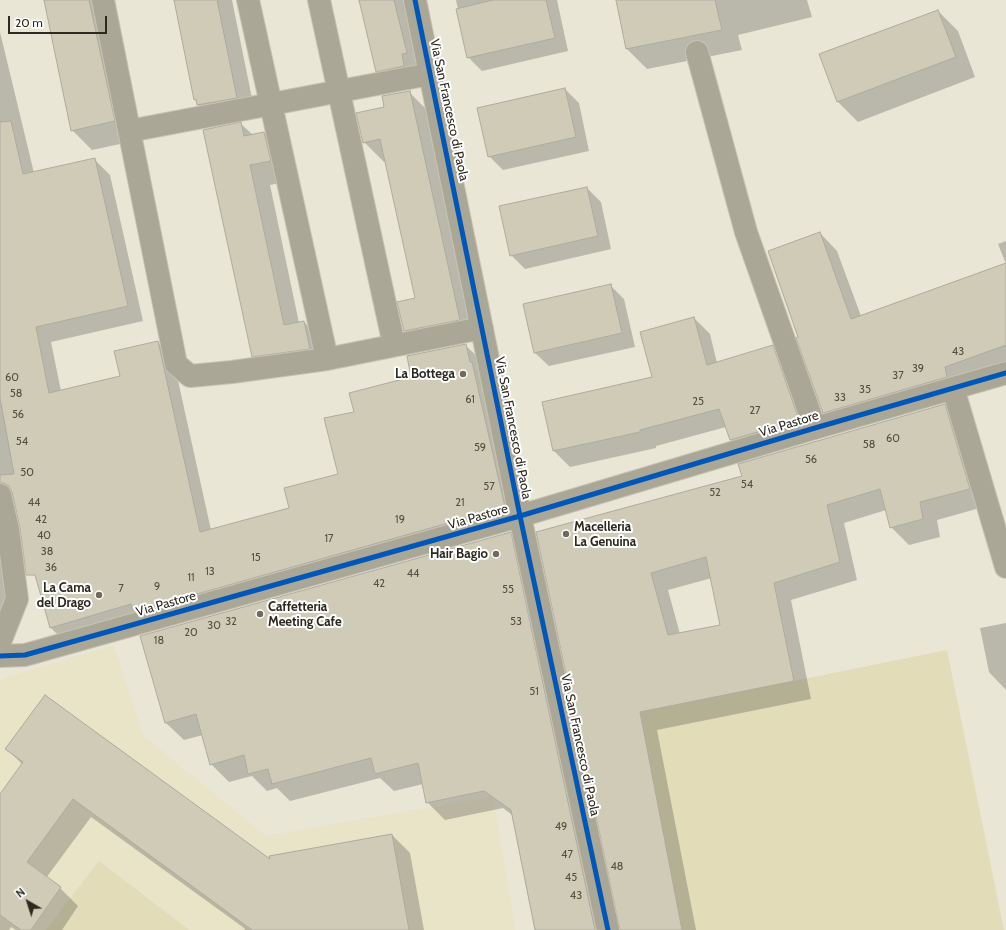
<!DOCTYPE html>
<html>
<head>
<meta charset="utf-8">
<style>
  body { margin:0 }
  #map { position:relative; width:1006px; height:930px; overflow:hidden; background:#e9e6d6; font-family:Cabin,sans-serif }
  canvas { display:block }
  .north { position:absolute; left:8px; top:882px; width:40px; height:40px; -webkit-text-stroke:3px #fff; paint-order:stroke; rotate:321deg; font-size:11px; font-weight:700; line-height:16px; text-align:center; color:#2c291e }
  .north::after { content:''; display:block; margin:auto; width:14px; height:18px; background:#2c291e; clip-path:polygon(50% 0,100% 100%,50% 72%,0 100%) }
  .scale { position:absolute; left:8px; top:16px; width:99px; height:18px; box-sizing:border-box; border:2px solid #2c291e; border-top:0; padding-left:5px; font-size:12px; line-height:14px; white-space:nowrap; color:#2c291e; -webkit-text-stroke:3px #fff; paint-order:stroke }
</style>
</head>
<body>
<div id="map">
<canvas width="1006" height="930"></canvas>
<div class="north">N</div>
<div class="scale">20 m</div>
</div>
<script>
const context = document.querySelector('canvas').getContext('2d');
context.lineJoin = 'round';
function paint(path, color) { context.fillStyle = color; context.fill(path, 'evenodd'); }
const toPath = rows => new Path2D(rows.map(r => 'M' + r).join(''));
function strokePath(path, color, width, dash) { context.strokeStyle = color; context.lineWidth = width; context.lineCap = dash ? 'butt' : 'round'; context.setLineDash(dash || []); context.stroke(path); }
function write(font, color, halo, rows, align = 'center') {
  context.font = font + ' Cabin,sans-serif'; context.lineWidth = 4; context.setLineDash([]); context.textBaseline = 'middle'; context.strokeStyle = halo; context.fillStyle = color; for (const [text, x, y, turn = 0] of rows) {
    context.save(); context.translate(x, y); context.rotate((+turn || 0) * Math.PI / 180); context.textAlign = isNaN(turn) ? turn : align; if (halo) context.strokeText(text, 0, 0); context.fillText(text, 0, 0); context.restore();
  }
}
const built = toPath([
  [114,645,143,735,266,836,493,796,516,930,0,930,0,682,3,678]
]);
const green = toPath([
  [947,650,1004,930,682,930,640,712],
  [99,861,189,930,46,930]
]);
const shadow = toPath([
  [45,0,104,0,134,141,92,150,72,130],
  [175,0,232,0,256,118,218,125,198,105,195,99],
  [360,0,409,0,427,73,397,91,377,71],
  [456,0,557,0,568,51,482,71,468,57],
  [617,0,807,0,812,17,738,35,742,50,647,69,627,49],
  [938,11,958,31,975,77,858,122,838,102],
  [0,32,34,173,94,159,110,175,143,321,51,342,61,391,121,376,158,342,173,358,211,530,290,509,340,474,356,412,465,345,481,360,520,522,66,643,51,628,13,498,7,501,16,591,0,636],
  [565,89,579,103,589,151,503,170,489,156],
  [409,92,429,112,480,339,425,350,405,330,416,299,386,162,384,162,364,142,385,107],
  [241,124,253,135,264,133,284,153,290,181,270,185,299,323,304,322,324,342,330,368,273,376,253,356],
  [587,188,601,202,611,249,525,269,511,255],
  [820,233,837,251,861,316,1006,264,998,244,1006,241,1006,369,842,430,824,412],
  [610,285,624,299,635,347,549,366,535,353],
  [694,318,710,334,717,363,772,346,788,362,814,436,747,456,730,440,726,427,656,446,656,448,570,467,554,451,543,403,653,378],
  [944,405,962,423,987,506,937,520,940,537,909,545,891,527,886,510,844,523,857,580,791,600,811,699,657,730,696,930,621,930,537,532,743,476],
  [712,578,721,625,680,634,668,590],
  [510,533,528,550,609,930,535,930,512,815,503,808,445,820,427,802,423,784,394,791,380,778,290,801,277,788,267,791,252,776,229,782,211,764,203,735,184,740,166,723],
  [1006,623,1006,690,989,672,980,628],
  [7,749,271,862,392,835,410,853,424,930,245,930,244,928,91,817,46,878,60,888,78,906,62,930,16,930,11,927,9,930,0,930,0,795,23,765]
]);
const building = toPath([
  [44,0,89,0,115,121,71,131,44,0],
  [174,0,217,0,237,98,197,105,196,99,194,100,174,0],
  [359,0,394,0,407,53,402,54,404,66,376,72,359,0],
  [493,0,546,0,555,38,467,58,456,9,493,0],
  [616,0,715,0,722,30,626,49,616,0],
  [938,10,956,57,837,102,819,54,938,10],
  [565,88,576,137,488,157,477,108,565,88],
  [410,91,460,320,404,331,397,302,415,298,380,139,363,143,356,113,384,107,382,96,410,91],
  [11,121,23,174,95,158,128,306,36,327,49,393,120,376,114,351,158,341,200,532,289,508,284,488,338,474,324,418,354,412,349,393,411,377,407,356,466,344,470,362,472,362,505,507,133,612,131,604,50,628,35,575,26,575,20,528,12,492,9,486,4,483,0,483,0,475,14,474,0,398,0,122,11,121],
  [241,122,244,136,264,132,271,161,250,165,284,325,304,321,310,349,252,357,203,130,241,122],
  [587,187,598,236,510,256,499,206,587,187],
  [820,232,851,319,1006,263,1006,345,945,367,947,377,823,413,796,338,798,337,768,251,820,232],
  [611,284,622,333,534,353,523,304,611,284],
  [694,317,707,365,773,345,799,420,730,440,719,409,640,430,640,432,553,451,542,402,652,377,640,332,694,317],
  [945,404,970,489,920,502,923,519,890,528,880,489,827,505,840,562,774,583,794,681,640,712,682,930,620,930,536,532,742,476,738,464,945,404],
  [706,557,720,625,668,635,651,573,706,557],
  [511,532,595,930,535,930,511,810,484,791,426,803,418,763,375,774,371,758,272,784,268,769,248,774,244,755,210,765,196,714,165,723,140,636,511,532],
  [45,695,270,859,269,856,392,834,409,930,252,930,73,799,27,862,61,887,31,930,21,930,0,915,0,794,23,762,5,749,45,695]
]);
const minor = toPath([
  [103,0,176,364,190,376,232,372,327,359,482,328],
  [248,0,327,359],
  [319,0,394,345],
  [415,0,520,516,608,930],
  [697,52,746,232,815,428],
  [129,131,430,74],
  [953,388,1006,567],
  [0,495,8,530,17,599,0,642],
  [0,656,25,655,520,516,815,428,1006,373]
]);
const cycleway = toPath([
  [415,0,520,516,608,930],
  [0,656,25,655,520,516,815,428,1006,373]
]);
const markers = [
  [463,374,4,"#6e6b5e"],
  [566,534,4,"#6e6b5e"],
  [496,554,4,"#6e6b5e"],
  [99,595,4,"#6e6b5e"],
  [260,614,4,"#6e6b5e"]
];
const numberNames = [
  ["43",958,352],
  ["39",918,369],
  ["37",898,376],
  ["60",12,378],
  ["35",865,390],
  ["58",16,394],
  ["33",840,398],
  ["61",470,400],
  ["25",698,402],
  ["27",755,411],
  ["56",18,415],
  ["60",893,439],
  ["54",22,442],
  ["58",869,445],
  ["59",480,448],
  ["56",811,460],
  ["50",27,473],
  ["54",747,485],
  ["57",489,487],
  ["52",715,493],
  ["44",34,503],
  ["21",460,503],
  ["42",41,520],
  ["19",400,520],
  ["40",44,536],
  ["17",329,539],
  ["38",47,552],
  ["15",256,558],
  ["36",51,568],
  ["13",210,572],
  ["44",413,574],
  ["11",191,578],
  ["42",379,584],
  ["9",157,587],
  ["7",121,589],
  ["55",508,590],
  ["32",231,622],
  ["53",516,622],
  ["30",214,626],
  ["20",191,633],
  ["18",159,641],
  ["51",534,692],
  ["49",561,827],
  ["47",567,855],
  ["48",617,867],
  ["45",571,878],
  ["43",576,896]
];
const streetNames = [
  ["Via San Francesco di Paola",449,110,78],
  ["Via Pastore",789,424,-17],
  ["Via San Francesco di Paola",513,428,79],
  ["Via Pastore",478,517,-16],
  ["Via Pastore",166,604,-16],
  ["Via San Francesco di Paola",580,745,78]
];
const poiNames = [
  ["La Bottega",455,374],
  ["Macelleria",574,527,"left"],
  ["La Genuina",574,542,"left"],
  ["Hair Bagio",488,554],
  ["La Cama",91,588],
  ["del Drago",91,603],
  ["Caffetteria",268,607,"left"],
  ["Meeting Cafe",268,622,"left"]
];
paint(built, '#e9e3c8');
paint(green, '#e2dcb8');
paint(shadow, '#0003');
paint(building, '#cfcbb6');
strokePath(building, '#adab9e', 1);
strokePath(minor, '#c5c3b7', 24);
strokePath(minor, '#aba796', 22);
strokePath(cycleway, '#0057b8', 5);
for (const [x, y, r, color] of markers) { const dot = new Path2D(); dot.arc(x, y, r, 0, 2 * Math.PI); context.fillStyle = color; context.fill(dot); strokePath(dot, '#fff', 1.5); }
write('11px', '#555244', null, numberNames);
write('13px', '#2c291e', '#fff', streetNames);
write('bold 13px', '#2c291e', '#fff', poiNames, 'right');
</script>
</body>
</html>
